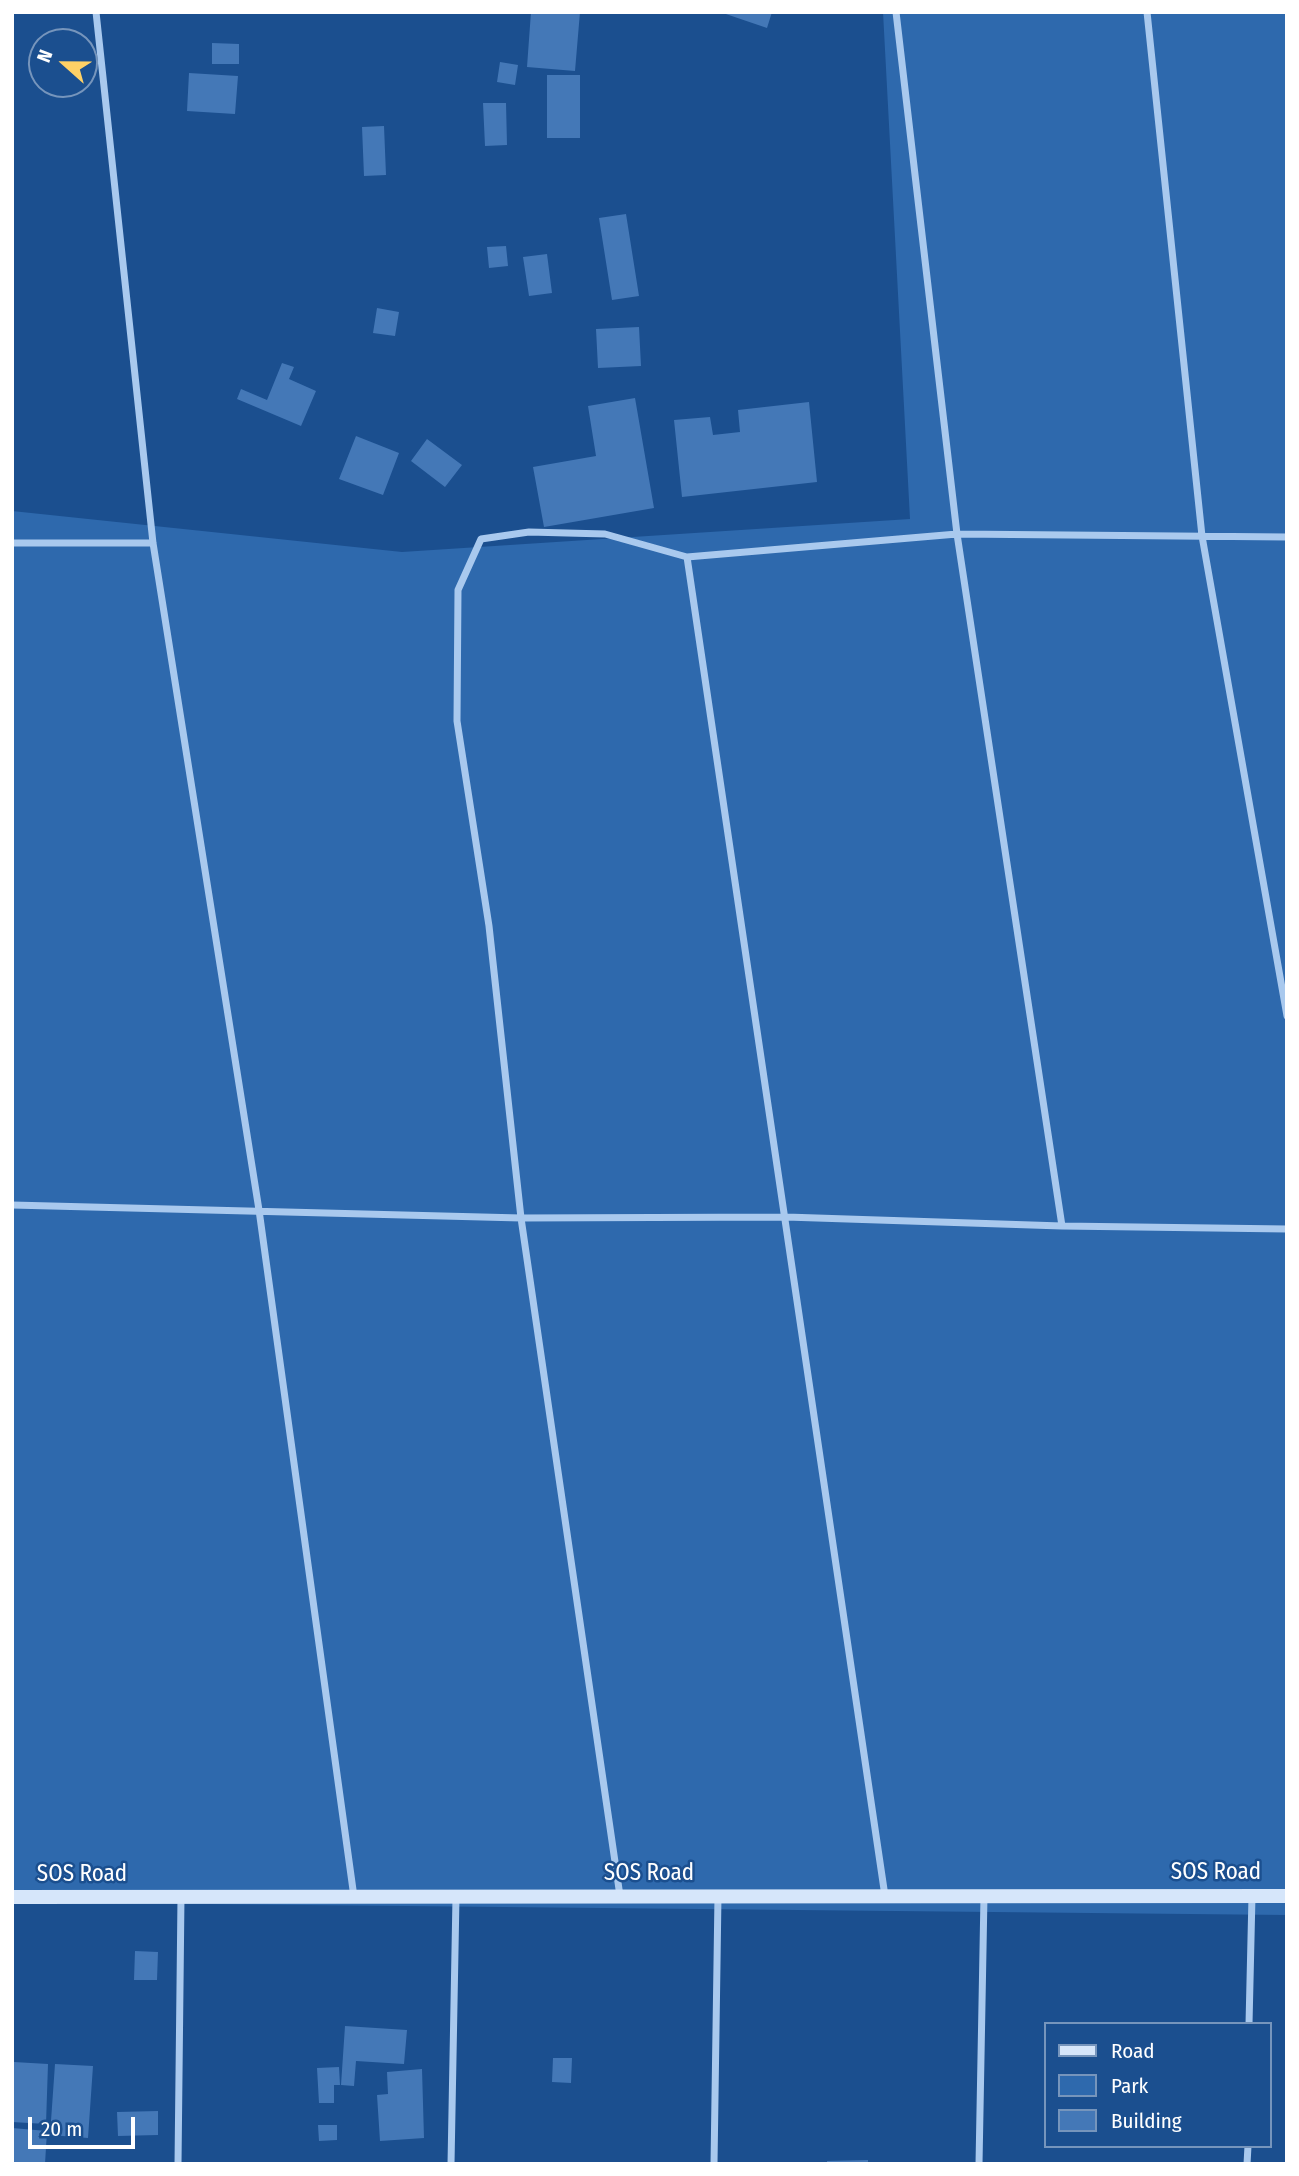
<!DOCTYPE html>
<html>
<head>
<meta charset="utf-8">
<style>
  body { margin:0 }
  #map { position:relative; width:1299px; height:2176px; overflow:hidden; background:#1b4f8f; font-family:"Fira Sans Condensed",sans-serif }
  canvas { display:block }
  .frame { position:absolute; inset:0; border:14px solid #fff; pointer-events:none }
  .legend { position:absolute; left:1044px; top:2022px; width:228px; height:126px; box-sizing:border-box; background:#1b4f8f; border:2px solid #7695bc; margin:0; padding:9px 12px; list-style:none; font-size:21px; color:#fff }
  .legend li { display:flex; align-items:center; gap:14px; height:35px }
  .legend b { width:35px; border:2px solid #7695bc }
  .north { position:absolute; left:28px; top:28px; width:70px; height:70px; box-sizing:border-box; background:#1b4f8f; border:2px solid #7695bc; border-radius:50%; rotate:291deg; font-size:19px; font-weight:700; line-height:28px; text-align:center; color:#fff }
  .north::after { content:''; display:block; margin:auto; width:24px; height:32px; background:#ffd166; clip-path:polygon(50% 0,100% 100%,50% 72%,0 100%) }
  .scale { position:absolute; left:28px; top:2117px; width:107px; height:32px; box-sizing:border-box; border:4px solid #fff; border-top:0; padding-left:9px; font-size:21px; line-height:24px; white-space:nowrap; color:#fff; -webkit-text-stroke:5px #1b4f8f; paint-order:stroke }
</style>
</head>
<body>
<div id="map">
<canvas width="1299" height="2176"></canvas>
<div class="frame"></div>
<ul class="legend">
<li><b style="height:9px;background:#d6e6fa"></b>Road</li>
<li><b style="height:19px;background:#2e69ad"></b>Park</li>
<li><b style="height:19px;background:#4478b7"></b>Building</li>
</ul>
<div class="north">N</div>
<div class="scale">20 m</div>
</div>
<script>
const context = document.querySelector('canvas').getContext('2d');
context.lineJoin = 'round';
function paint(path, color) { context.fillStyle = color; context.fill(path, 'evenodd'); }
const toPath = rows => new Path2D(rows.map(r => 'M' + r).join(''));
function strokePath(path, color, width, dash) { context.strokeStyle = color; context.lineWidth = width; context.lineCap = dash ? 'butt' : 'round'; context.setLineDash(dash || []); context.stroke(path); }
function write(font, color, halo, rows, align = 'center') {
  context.font = font + ' "Fira Sans Condensed",sans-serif'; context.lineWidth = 5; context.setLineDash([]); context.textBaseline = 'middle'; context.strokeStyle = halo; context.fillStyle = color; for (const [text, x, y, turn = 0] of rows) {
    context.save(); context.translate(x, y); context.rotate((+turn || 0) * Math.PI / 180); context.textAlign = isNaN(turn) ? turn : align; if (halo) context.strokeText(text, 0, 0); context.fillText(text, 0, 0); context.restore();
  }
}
const green = toPath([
  [883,12,1287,12,1287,1915,12,1902,12,511,402,552,910,519]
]);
const building = toPath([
  [531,12,580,12,575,71,527,67],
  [720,12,772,12,767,28],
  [212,43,239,44,239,64,212,64],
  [500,62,518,65,515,85,497,82],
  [189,73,238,76,235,114,187,111],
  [547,75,580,75,580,138,547,138],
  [483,103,506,103,507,145,485,146],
  [384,126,386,175,364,176,362,127],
  [626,214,639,296,612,300,599,218],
  [506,246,508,266,489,268,487,247],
  [547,254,552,293,529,296,523,257],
  [377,308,399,312,395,336,373,333],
  [639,327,641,366,598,368,596,329],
  [282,363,294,367,289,379,316,391,301,426,237,399,241,389,267,400],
  [635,398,654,508,544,527,533,467,596,456,588,406],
  [809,402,817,482,682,497,674,420,710,417,713,435,740,432,738,410],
  [356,436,399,453,383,495,339,479],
  [427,439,462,465,445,487,411,461],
  [135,1951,158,1952,157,1980,134,1980],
  [345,2026,407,2030,404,2064,356,2061,354,2086,341,2085],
  [553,2058,572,2058,571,2083,552,2082],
  [14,2062,48,2064,46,2124,12,2122],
  [55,2064,93,2066,88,2138,50,2135],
  [339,2067,340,2085,334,2085,334,2103,319,2103,317,2068],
  [422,2069,424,2138,380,2141,377,2095,388,2094,387,2072],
  [158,2111,158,2135,118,2136,117,2112],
  [318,2125,337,2125,337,2140,319,2141],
  [12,2128,47,2131,45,2164,12,2164],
  [868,2160,868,2164,827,2164,827,2161]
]);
const street = toPath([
  [96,12,153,543,259,1210,354,1897],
  [896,12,957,534,1062,1226],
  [1147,12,1202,536,1287,1016],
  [12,543,153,543],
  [687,557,885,1896],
  [12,1205,521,1218,786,1217,1062,1226,1287,1229],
  [620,1896,521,1218,489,926,457,721,458,590,481,539,529,532,605,534,687,557,957,534,1287,537],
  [1249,2024,1252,1896],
  [178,2164,181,1897],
  [451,2164,456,1897],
  [714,2164,718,1896],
  [979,2164,984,1896],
  [1247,2164,1248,2146]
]);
const secondary = toPath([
  [12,1897,1287,1896]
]);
const streetNames = [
  ["SOS Road",1216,1873],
  ["SOS Road",649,1874],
  ["SOS Road",82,1875]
];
paint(green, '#2e69ad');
paint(building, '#4478b7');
strokePath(street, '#a9c9ee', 7);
strokePath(secondary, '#d6e6fa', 14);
write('23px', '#fff', '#1b4f8f', streetNames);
</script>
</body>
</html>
